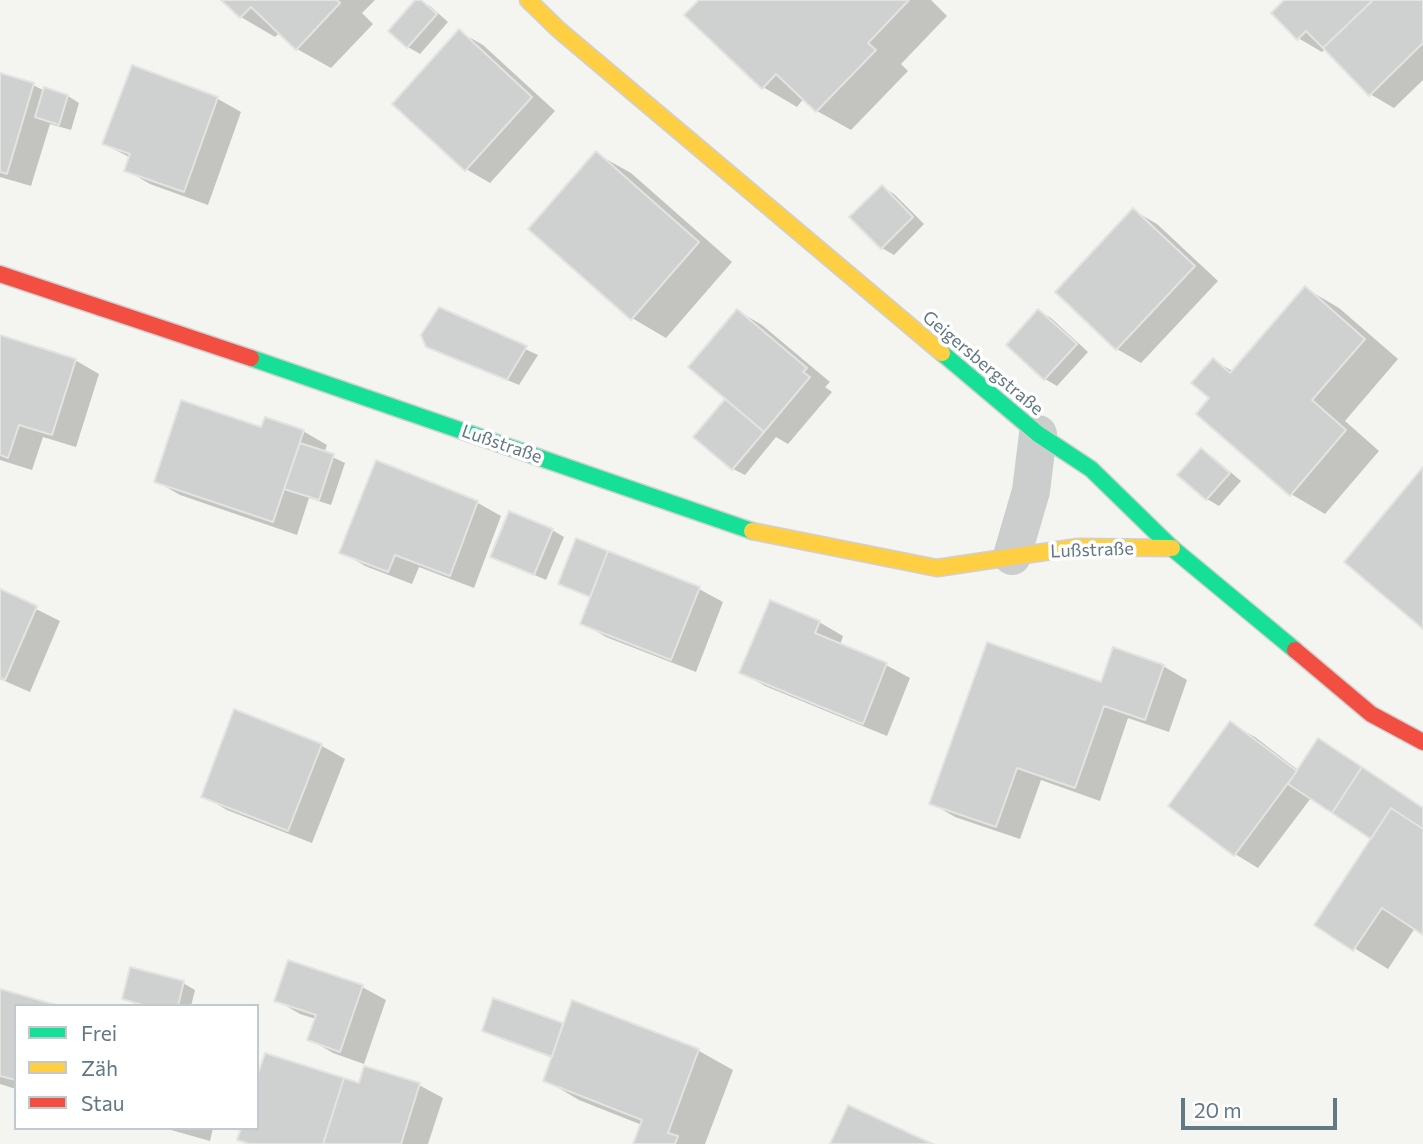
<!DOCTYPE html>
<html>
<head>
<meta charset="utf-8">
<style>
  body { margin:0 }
  #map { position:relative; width:1423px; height:1144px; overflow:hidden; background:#f4f4f1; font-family:Commissioner,sans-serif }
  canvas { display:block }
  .legend { position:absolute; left:14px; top:1004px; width:245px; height:126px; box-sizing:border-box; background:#fff; border:2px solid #c0c9ce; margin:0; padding:9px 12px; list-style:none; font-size:21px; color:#617885 }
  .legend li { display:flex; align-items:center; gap:14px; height:35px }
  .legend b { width:35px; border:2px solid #c0c9ce }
  .scale { position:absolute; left:1181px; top:1098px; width:156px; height:32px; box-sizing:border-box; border:4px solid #617885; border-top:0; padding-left:9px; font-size:21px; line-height:24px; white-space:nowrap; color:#617885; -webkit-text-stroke:5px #fff; paint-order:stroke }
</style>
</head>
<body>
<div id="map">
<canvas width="1423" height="1144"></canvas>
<ul class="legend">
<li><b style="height:9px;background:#16e098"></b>Frei</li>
<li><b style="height:9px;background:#ffcf43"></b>Zäh</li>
<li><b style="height:9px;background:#f24e42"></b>Stau</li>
</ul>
<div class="scale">20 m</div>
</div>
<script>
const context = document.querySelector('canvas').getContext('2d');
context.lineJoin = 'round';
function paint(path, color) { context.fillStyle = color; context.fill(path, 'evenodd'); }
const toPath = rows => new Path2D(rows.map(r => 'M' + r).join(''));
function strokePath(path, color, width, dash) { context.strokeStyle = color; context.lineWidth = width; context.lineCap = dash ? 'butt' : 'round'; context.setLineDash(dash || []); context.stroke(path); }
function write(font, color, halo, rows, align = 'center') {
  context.font = font + ' Commissioner,sans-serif'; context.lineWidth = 7; context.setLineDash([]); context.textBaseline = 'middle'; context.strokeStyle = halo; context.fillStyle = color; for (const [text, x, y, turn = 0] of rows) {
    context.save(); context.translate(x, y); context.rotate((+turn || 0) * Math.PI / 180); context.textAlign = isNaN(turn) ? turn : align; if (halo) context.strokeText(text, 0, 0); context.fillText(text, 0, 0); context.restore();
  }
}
const shadow = toPath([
  [223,0,375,0,362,13,373,24,331,68,297,49,280,32,275,37,241,17],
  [418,0,430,6,448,22,420,54,408,47,390,31],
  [701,0,931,0,947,16,901,64,908,71,851,130,817,111,804,98,797,107,763,87],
  [1286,0,1423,0,1423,80,1394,108,1370,94,1325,49,1322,52,1298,38],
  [460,32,483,45,555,111,490,183,466,169],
  [133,67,218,99,241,112,208,205,150,184,126,170,131,158,104,144],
  [0,74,33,85,45,91,68,96,79,103,71,130,50,124,31,186,0,177],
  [597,154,631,173,732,262,666,338,632,318],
  [883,187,894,194,924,224,894,255,882,248],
  [1133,210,1157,224,1218,281,1141,363,1117,349],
  [1305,288,1339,308,1398,359,1345,421,1379,451,1325,514,1291,494,1211,398,1213,360,1234,372],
  [440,310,538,355,519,385,427,346],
  [738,311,762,325,830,382,825,387,832,392,788,444,776,437,745,475,733,469,732,405],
  [1039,311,1051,318,1088,352,1057,386,1045,379],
  [0,337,75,360,99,374,76,447,43,437,32,470,0,460],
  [303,431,327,445,324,453,345,463,331,505,309,498,297,535,180,495,156,481],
  [1201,450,1213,457,1241,481,1219,506,1207,499,1180,475],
  [377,463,478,503,501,516,474,588,419,567,412,584,365,566,342,552],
  [552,530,564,537,546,580,492,556],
  [577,540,699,589,723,602,696,672,606,637,582,623,592,598,560,584],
  [0,591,60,621,30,692,0,679],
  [771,603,819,622,843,636,840,645,886,665,910,678,887,736,765,686,742,673],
  [1163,666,1187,680,1169,732,1128,718,1100,801,1041,780,1020,839,955,817,931,803,1102,684],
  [235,712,322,746,345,759,312,843,227,810,203,796],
  [1231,724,1255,737,1298,770,1423,809,1423,933,1415,928,1388,969,1317,925,1373,839,1311,798,1258,868,1235,854],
  [183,983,195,990,191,1006,139,1006,124,998],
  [362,987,386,1000,364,1064,333,1053,309,1039,316,1019,300,1014,276,1000],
  [0,991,16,1006,16,1089,0,1084],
  [494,1000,564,1026,573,1003,699,1051,733,1070,705,1144,634,1144,642,1125,579,1100,545,1080,553,1058,496,1037,484,1030],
  [360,1085,419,1085,443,1098,428,1144,248,1144,239,1139,257,1128],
  [164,1128,213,1128,210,1141]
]);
const building = toPath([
  [221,0,337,0,340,3,296,50,251,7,240,18,221,0],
  [415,0,421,0,437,14,407,48,388,31,415,0],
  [699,0,909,0,868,43,876,50,816,112,776,74,762,89,684,15,699,0],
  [1284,0,1373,0,1323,48,1306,31,1297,40,1271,13,1284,0],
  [1373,0,1423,0,1423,43,1369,96,1323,48,1373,0],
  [459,29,532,97,465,171,392,104,459,29],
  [132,65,218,97,184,192,124,171,130,154,102,144,132,65],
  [0,73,34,83,7,174,0,172,0,73],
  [44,87,68,95,59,125,35,117,44,87],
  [596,151,699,242,631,320,528,229,596,151],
  [882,185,913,217,881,249,849,217,882,185],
  [1133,208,1195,266,1116,350,1055,292,1133,208],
  [1305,286,1365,339,1312,400,1346,430,1290,496,1196,414,1209,398,1191,383,1213,358,1230,373,1305,286],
  [439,307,527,346,507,380,426,347,421,335,439,307],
  [737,309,807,368,803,372,810,377,764,432,688,367,737,309],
  [1038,309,1077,344,1044,380,1006,345,1038,309],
  [0,335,76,359,52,435,19,425,8,458,0,455,0,335],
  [725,399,764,432,732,470,693,437,725,399],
  [181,400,261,427,265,417,304,430,273,522,154,482,181,400],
  [300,443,334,454,319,500,284,489,300,443],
  [1201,448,1230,473,1206,500,1177,475,1201,448],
  [376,460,478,501,450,576,395,555,388,572,339,553,376,460],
  [1423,467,1423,629,1344,562,1423,467],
  [509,511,553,529,534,575,490,557,509,511],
  [576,538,608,551,590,597,558,584,576,538],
  [608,551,700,587,671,660,580,624,608,551],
  [0,589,37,606,5,680,0,677,0,589],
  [770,600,820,621,815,633,887,663,863,724,739,673,770,600],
  [987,642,1101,682,1113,647,1164,665,1145,720,1104,706,1075,788,1017,768,996,827,929,804,987,642],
  [234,709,322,744,288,831,201,797,234,709],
  [1230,721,1297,771,1234,856,1168,806,1230,721],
  [1318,738,1362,767,1332,813,1288,784,1318,738],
  [1362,767,1423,808,1423,829,1391,808,1371,839,1332,813,1362,767],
  [1391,808,1423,829,1423,935,1382,908,1353,951,1314,925,1391,808],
  [288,960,363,985,340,1052,307,1040,316,1015,274,1001,288,960],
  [130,967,184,981,178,1006,147,1006,122,999,130,967],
  [0,989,60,1006,16,1006,16,1080,0,1076,0,989],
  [493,998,563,1023,552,1057,482,1031,493,998],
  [572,1000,699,1049,668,1133,678,1136,675,1144,633,1144,642,1120,543,1081,572,1000],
  [265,1053,344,1078,323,1144,250,1144,237,1140,241,1128,257,1128,257,1077,265,1053],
  [364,1066,420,1083,401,1144,323,1144,344,1078,359,1083,364,1066],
  [848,1105,933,1144,830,1144,848,1105]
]);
const street = toPath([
  [1012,556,1031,491,1038,434]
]);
const fast = toPath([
  [942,353,1038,434,1091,469,1172,548,1295,650],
  [251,358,752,531]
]);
const slow = toPath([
  [528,0,559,30,942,353],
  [752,531,937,568,1078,547,1172,548]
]);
const jam = toPath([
  [0,274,251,358],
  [1295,650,1371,714,1423,742]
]);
const streetNames = [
  ["Geigersbergstraße",983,363,40],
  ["Lußstraße",502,444,19],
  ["Lußstraße",1092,550,-2]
];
paint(shadow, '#0003');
paint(building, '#cfd1d0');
strokePath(building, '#e3e3e1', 2);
strokePath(fast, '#cfd1d1', 19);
strokePath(slow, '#cfd1d1', 19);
strokePath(jam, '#cfd1d1', 19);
strokePath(street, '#cccdcd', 38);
strokePath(fast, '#16e098', 16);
strokePath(slow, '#ffcf43', 16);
strokePath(jam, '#f24e42', 16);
write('18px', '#617885', '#fff', streetNames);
</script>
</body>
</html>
